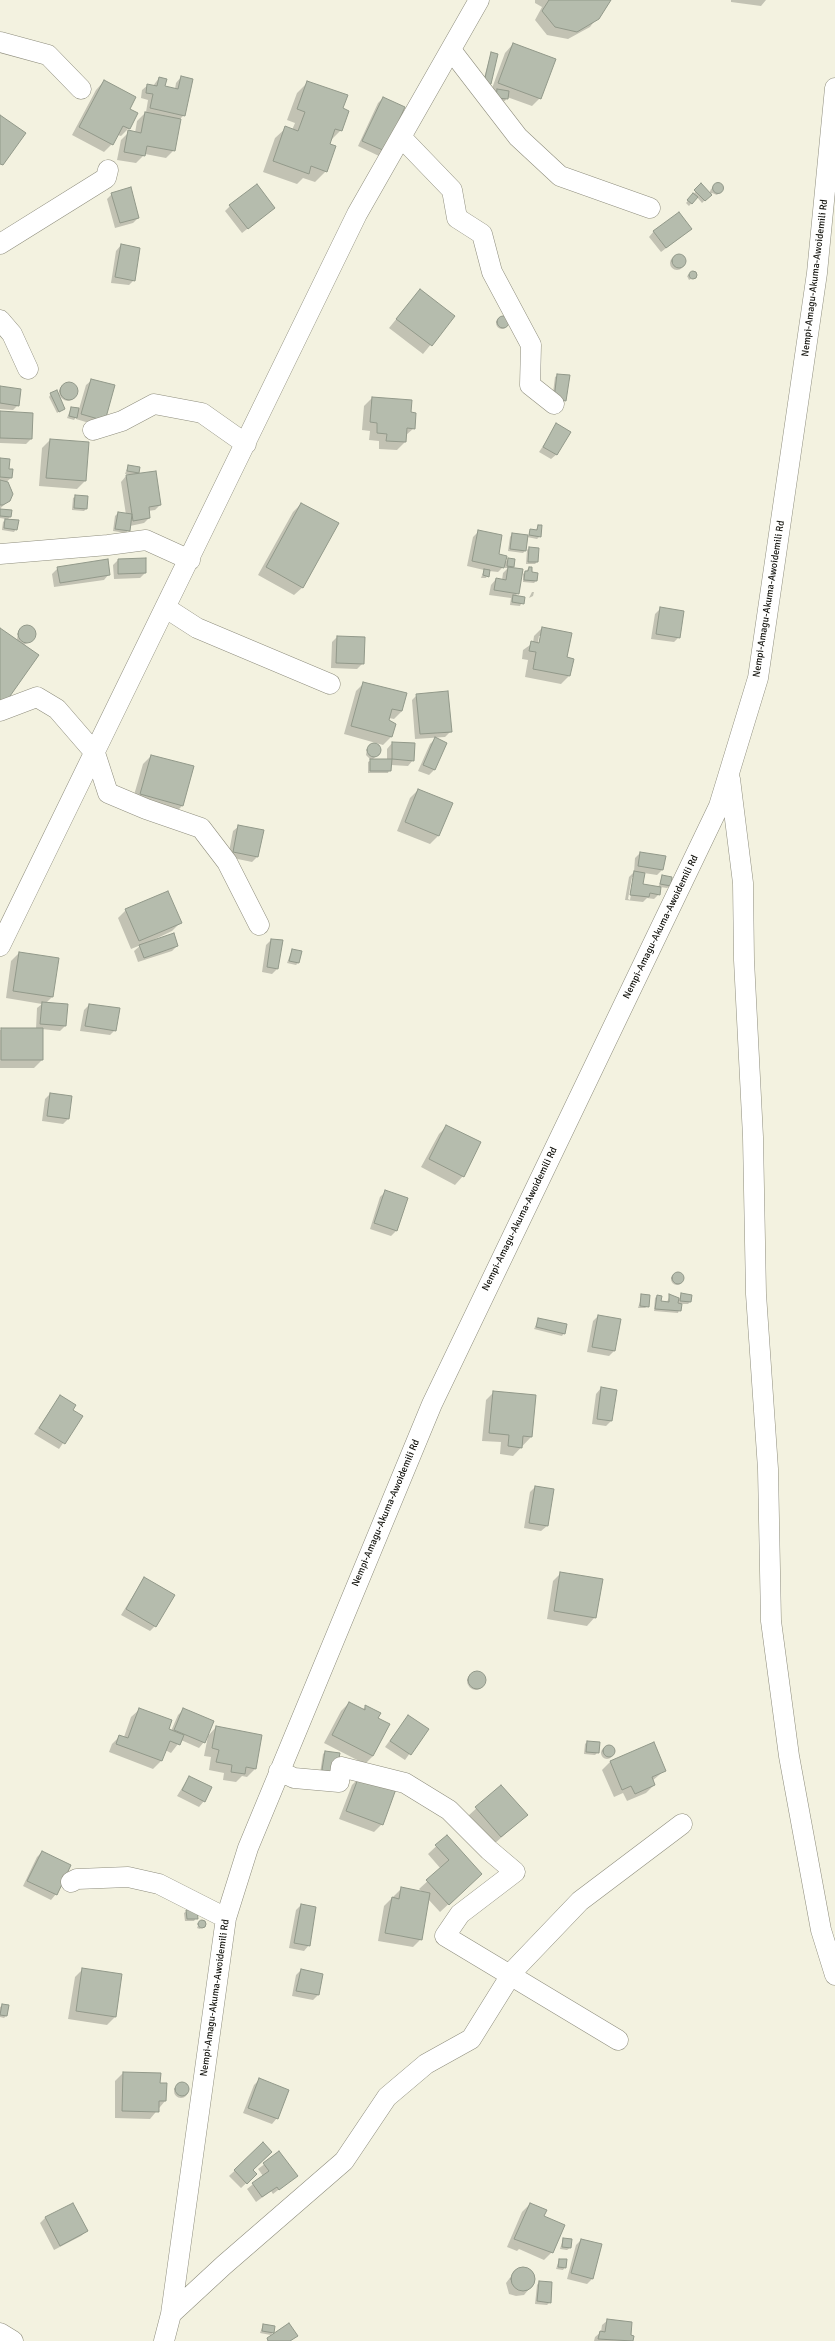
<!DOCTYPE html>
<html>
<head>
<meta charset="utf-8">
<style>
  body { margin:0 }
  canvas { display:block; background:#f3f2e0 }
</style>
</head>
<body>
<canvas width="835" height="2341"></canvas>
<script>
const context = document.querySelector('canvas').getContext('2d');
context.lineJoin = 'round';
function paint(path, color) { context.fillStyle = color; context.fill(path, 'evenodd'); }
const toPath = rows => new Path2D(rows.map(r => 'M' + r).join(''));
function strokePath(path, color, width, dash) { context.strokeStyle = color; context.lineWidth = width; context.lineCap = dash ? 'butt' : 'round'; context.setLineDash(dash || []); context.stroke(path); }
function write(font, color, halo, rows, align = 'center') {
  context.font = font + ' Signika,sans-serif'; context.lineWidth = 3; context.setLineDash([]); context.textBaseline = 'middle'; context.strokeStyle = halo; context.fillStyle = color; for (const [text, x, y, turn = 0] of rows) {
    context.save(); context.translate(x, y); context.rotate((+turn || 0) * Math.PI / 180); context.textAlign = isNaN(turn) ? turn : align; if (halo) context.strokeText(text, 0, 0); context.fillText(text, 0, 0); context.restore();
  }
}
const shadow = toPath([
  [535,0,610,0,590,27,568,39,547,35,535,20,542,7,535,3],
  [731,0,766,0,761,6,731,2],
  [513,44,540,98,532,106,507,97,505,101,494,100,491,91,505,53],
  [491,53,490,83,488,86,482,85],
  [181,77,184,115,180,119,174,150,166,158,145,154,136,163,117,160,121,140,129,132,135,133,137,121,146,112,148,100,141,98,142,90,148,85,153,86,159,78,164,87,175,89,176,83],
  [104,81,129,128,121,136,118,135,112,144,104,152,72,135,96,90],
  [308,82,342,109,341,130,330,141,326,171,315,182,303,178,297,184,263,172,275,138,286,128,292,130,295,123,287,120,297,93],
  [383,98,404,107,379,156,358,146,378,103],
  [718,184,722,189,717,195,712,193,702,203,697,197,689,206,686,203,701,185,709,194,711,189],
  [112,194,138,218,133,223,115,228,107,199],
  [230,206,274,208,242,233,225,211],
  [691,229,661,252,649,237,654,231],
  [121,245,134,280,129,285,111,283,116,251],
  '670 263a7 7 0 1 1 14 0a7 7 0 1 1-14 0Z',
  [693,272,696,276,689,280,687,276],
  [420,290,454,316,423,354,389,328],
  '496 323a6 6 0 1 1 12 0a6 6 0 1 1-12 0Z',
  [558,375,565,400,563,403,552,401,555,377],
  [92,380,99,426,76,419,77,416,74,420,67,418,71,408,79,409,86,385],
  '59 392a9 9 0 1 1 18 0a9 9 0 1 1-18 0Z',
  [0,387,18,405,13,410,0,409],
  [51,394,64,408,57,413,49,397],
  [372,398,410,413,414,428,405,436,405,442,397,450,379,449,379,441,369,440,370,431,362,430,364,406],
  [0,412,31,439,26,444,0,443],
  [557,425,557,454,551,459,539,452],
  [50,440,88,443,85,481,77,489,39,486,42,448],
  [0,459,11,478,5,483,12,490,11,497,0,509],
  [128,466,139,468,138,474,160,505,155,510,148,511,149,518,144,523,130,526,126,533,113,531,115,516,118,513,126,515,121,482,126,476,133,475,125,474],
  [76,496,86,509,84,511,72,510,73,498],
  [301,504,303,587,294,595,258,575,293,512],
  [0,510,10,517,7,520,16,529,14,532,2,530,3,522,6,519,0,518],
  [538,526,540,536,537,539,527,537,525,551,523,553,508,551,510,537,512,534,528,536,531,530,536,530],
  [478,532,504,564,508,559,513,566,511,568,518,593,515,596,524,598,520,606,510,605,511,598,489,595,491,585,496,579,502,580,503,573,508,568,505,568,505,565,498,572,489,571,486,578,481,578,484,570,467,566,473,537],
  [529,548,537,562,535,564,526,564,527,550],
  [118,560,145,573,140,578,114,579,113,565],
  [58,568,109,574,104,580,54,587,52,574],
  [529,568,536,581,534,583,523,582,523,574],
  [532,592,534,592,533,596,529,598],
  [660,609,679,637,674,642,651,639,655,614],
  [26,627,30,628,35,633,32,640,24,645,0,630,17,640,18,632],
  [542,628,569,676,561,684,525,677,528,660,522,659,523,650,533,643,534,636],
  [539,636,541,636,537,648],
  [337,637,363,663,357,669,331,668,332,642],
  [364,683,402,711,394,719,389,718,388,721,394,725,391,737,383,745,344,734,356,691],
  [417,695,451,731,445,737,415,739,412,700],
  [435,739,446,743,434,770,429,775,418,771,430,744],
  [392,743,414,744,413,760,408,766,391,765,388,773,368,773,368,762,371,760,366,755,367,749,373,745,379,748,379,753,372,760,387,760,387,749],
  [151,756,182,806,174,814,132,802,143,764],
  [418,790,452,804,438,836,430,844,397,831,410,798],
  [239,826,257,857,252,862,228,857,233,831],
  [640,853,665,856,662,870,657,875,644,873,642,885,658,888,662,876,670,886,667,888,660,887,659,894,654,899,647,898,643,902,625,900,629,877,634,872,635,858],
  [632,877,634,877,630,900,628,899],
  [126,910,180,923,172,931,151,941,177,946,172,951,138,962,134,951,141,945,131,949,118,918],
  [271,940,278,968,272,974,262,972,266,945],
  [292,950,298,963,296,965,287,963],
  [19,953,53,996,46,1003,65,1026,60,1031,42,1029,42,1060,34,1068,0,1068,0,1030,36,1029,37,1008,42,1004,6,998,11,961],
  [89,1005,115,1030,110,1035,80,1031,84,1010],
  [50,1094,68,1119,63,1124,42,1121,45,1099],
  [447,1126,480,1143,463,1176,455,1185,421,1167,439,1134],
  [385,1192,397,1230,391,1236,370,1229,380,1197],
  '671 1279a6 6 0 1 1 12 0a6 6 0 1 1-12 0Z',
  [642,1295,648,1306,645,1308,638,1308],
  [670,1295,679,1299,681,1295,691,1296,690,1302,688,1304,681,1304,678,1313,654,1311,655,1298,657,1296,660,1302,667,1302],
  [598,1316,614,1351,609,1356,587,1352,593,1321],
  [539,1319,564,1333,562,1336,534,1329],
  [601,1388,611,1421,606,1426,592,1424,596,1394],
  [494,1392,535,1396,531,1437,513,1456,500,1454,501,1442,482,1441,486,1400],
  [60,1396,72,1410,81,1417,59,1449,34,1434],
  [535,1487,547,1526,541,1531,524,1528,530,1492],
  [561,1573,595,1617,587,1626,547,1619,553,1581],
  [144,1578,155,1626,150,1631,121,1615],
  '467 1681a9 9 0 1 1 18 0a9 9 0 1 1-18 0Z',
  [349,1703,362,1710,365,1707,377,1719,373,1756,365,1764,324,1743,341,1711],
  [140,1709,171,1731,178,1715,184,1709,204,1742,199,1748,181,1740,171,1753,165,1750,161,1761,153,1769,109,1752,112,1744,120,1736,124,1737,131,1717],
  [408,1716,427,1729,405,1760,385,1747],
  [216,1727,255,1769,247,1777,242,1776,236,1782,223,1780,224,1773,209,1770,211,1757,204,1756,208,1736],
  [587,1742,598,1752,595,1755,584,1754,585,1744],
  [653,1743,665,1770,652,1781,654,1785,646,1793,627,1801,623,1793,614,1797,602,1770,610,1762],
  '601 1753a6 6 0 1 1 12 0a6 6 0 1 1-12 0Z',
  [325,1752,335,1773,320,1773,323,1754],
  [189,1777,204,1801,199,1807,177,1796],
  [360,1777,382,1824,374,1832,339,1819,352,1785],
  [501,1786,526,1815,493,1845,468,1816],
  [447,1836,481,1874,440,1912,428,1899,421,1939,413,1947,378,1941,384,1906,402,1888,422,1892,419,1889,441,1869,428,1854],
  [42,1852,56,1894,51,1900,23,1886,37,1857],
  [301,1905,309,1945,304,1951,289,1948,296,1910],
  [187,1911,196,1918,194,1921,185,1921,184,1913],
  [200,1921,204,1923,200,1929,197,1928],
  [83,1969,115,2017,107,2025,68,2019,75,1977],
  [301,1970,322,1974,318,1995,313,2000,292,1996,296,1975],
  [3,2005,6,2016,4,2018,0,2017,0,2007],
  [123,2073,159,2084,165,2101,150,2119,115,2118,115,2081],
  [259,2080,277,2118,272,2124,243,2113,254,2085],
  '174 2091a7 7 0 1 1 14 0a7 7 0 1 1-14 0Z',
  [263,2144,252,2170,256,2174,241,2188,229,2176],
  [279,2153,296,2176,273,2194,271,2191,256,2202,247,2189,263,2176,258,2169],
  [73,2204,87,2231,81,2236,54,2250,40,2223,45,2218],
  [530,2204,543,2216,552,2252,544,2260,519,2249,517,2251,507,2247,522,2212],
  [563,2239,570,2248,567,2250,560,2249],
  [581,2240,601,2245,592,2279,587,2284,567,2279,576,2245],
  [559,2260,565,2267,563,2270,556,2269],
  [522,2268,532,2272,534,2283,524,2295,516,2296,509,2294,506,2283,515,2271],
  [539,2282,550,2302,547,2305,535,2304,537,2285],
  [608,2320,631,2323,631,2341,594,2341,595,2337,601,2332,602,2325],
  [263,2325,273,2332,271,2335,260,2333]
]);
const building = toPath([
  [549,0,611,0,599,19,577,32,555,27,542,11,549,0],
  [513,43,556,59,541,99,498,83,513,43],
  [491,52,498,54,491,84,484,82,491,52],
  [181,76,193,79,185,116,150,108,153,94,146,93,147,84,157,86,159,77,167,79,165,86,178,89,181,76],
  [104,80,136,97,130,109,138,113,130,129,123,126,113,145,79,127,104,80],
  [307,81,348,95,343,108,349,111,342,131,335,129,330,144,336,146,327,172,311,166,309,174,273,161,285,126,298,131,305,112,297,109,307,81],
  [497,89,509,91,508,99,496,98,497,89],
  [383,97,405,107,385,151,362,141,383,97],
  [145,112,181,119,175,151,147,146,145,156,124,152,128,130,141,133,145,112],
  [0,115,26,133,3,165,0,164,0,115],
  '712.5 188a5.5 5.5 0 1 1 11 0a5.5 5.5 0 1 1-11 0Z',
  [701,183,712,195,705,201,694,190,701,183],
  [257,184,275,208,248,229,229,205,257,184],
  [131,187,139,218,120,223,111,193,131,187],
  [693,193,698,197,692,204,687,200,693,193],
  [679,212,692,229,666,248,653,231,679,212],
  [121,244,140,248,135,281,115,277,121,244],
  '672 261a7 7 0 1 1 14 0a7 7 0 1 1-14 0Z',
  '689 275a4 4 0 1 1 8 0a4 4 0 1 1-8 0Z',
  [420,289,455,316,432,346,396,319,420,289],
  '497 322a6 6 0 1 1 12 0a6 6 0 1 1-12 0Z',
  [557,374,570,375,566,401,554,399,557,374],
  [91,379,115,385,105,421,81,414,91,379],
  '60 391a9 9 0 1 1 18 0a9 9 0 1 1-18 0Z',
  [0,386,21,389,19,406,0,403,0,386],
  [57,390,65,409,59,412,50,393,57,390],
  [372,397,412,400,411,412,416,413,415,429,407,428,406,442,386,441,387,434,377,433,377,423,370,422,372,397],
  [71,407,79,408,77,418,69,416,71,407],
  [0,411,33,413,32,439,0,438,0,411],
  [556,423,571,432,557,455,543,447,556,423],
  [50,439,89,442,86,481,46,478,50,439],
  [0,458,10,459,9,469,13,469,12,478,0,477,0,458],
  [128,465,140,467,139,473,127,471,128,465],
  [156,471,161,505,149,507,150,518,133,521,126,475,156,471],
  [0,480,8,482,13,494,10,501,3,505,0,505,0,480],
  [75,495,88,496,87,509,74,508,75,495],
  [301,503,339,523,303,588,266,567,301,503],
  [0,509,12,510,11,517,0,516,0,509],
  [118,512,132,514,130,531,115,529,118,512],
  [5,519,19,520,17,530,4,528,5,519],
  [538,525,542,525,541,537,529,535,530,529,537,530,538,525],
  [478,530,502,535,499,554,507,556,504,568,472,561,478,530],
  [512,533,528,535,526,551,510,549,512,533],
  [529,547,539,548,538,562,528,562,529,547],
  [146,558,146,573,118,574,118,559,146,558],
  [508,558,515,559,514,567,507,566,508,558],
  [108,559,110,575,60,583,57,567,108,559],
  [508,567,523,569,519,594,494,590,496,578,506,580,508,567],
  [529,567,532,567,532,572,538,573,537,581,524,580,525,571,528,571,529,567],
  [484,569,490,570,489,577,483,575,484,569],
  [513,595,525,597,524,604,512,602,513,595],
  [660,607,684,611,680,638,656,634,660,607],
  '18 634a9 9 0 1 1 18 0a9 9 0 1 1-18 0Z',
  [542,627,572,633,567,657,574,659,570,676,533,669,536,652,529,651,531,641,539,643,542,627],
  [0,628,39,655,3,706,0,703,0,628],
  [337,636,365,637,364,664,336,663,337,636],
  [363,682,407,693,402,711,392,709,389,720,396,724,392,737,351,726,363,682],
  [448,691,452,732,420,734,416,694,448,691],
  [435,737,447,743,435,770,423,765,435,737],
  [392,742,415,743,414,761,392,759,392,742],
  '367 750a7 7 0 1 1 14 0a7 7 0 1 1-14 0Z',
  [151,755,194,766,183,806,140,794,151,755],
  [370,759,392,759,391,771,370,771,370,759],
  [418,789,453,803,439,836,405,822,418,789],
  [238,825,264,830,258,857,233,852,238,825],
  [640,852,666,856,663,870,638,866,640,852],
  [634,871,645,873,643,884,661,887,660,895,650,893,649,897,630,895,634,871],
  [662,875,672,877,671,886,660,884,662,875],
  [168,891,182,923,139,941,125,909,168,891],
  [174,933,178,946,144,958,139,945,174,933],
  [271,939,283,940,278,969,267,967,271,939],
  [292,949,302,951,299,963,289,961,292,949],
  [19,952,59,958,53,997,13,991,19,952],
  [42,1002,68,1004,66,1026,40,1024,42,1002],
  [89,1004,120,1008,116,1031,85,1026,89,1004],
  [1,1028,43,1028,43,1060,1,1060,1,1028],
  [50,1093,72,1096,69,1119,47,1116,50,1093],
  [446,1125,481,1142,464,1177,429,1159,446,1125],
  [385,1190,408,1198,397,1231,374,1223,385,1190],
  '672 1278a6 6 0 1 1 12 0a6 6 0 1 1-12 0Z',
  [681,1293,692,1295,691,1302,680,1301,681,1293],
  [641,1294,650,1295,649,1307,640,1306,641,1294],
  [669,1294,679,1298,678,1303,682,1304,681,1311,655,1309,657,1295,662,1296,661,1301,669,1302,669,1294],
  [598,1315,621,1319,615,1351,592,1347,598,1315],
  [538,1318,567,1324,565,1334,536,1327,538,1318],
  [601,1387,617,1390,612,1421,597,1419,601,1387],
  [493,1391,536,1395,532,1437,523,1436,522,1448,508,1446,509,1435,489,1433,493,1391],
  [60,1395,76,1405,73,1410,83,1416,65,1444,39,1428,60,1395],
  [535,1486,554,1489,548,1526,529,1523,535,1486],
  [560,1572,603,1579,596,1618,554,1611,560,1572],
  [144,1577,175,1595,156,1627,126,1609,144,1577],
  '468 1680a9 9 0 1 1 18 0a9 9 0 1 1-18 0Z',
  [349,1702,365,1710,365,1705,381,1713,378,1718,390,1724,373,1756,332,1735,349,1702],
  [139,1708,172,1720,169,1729,184,1735,180,1745,170,1741,162,1761,116,1744,119,1735,128,1738,139,1708],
  [183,1708,214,1721,205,1743,174,1730,183,1708],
  [408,1715,429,1729,411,1755,390,1741,408,1715],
  [216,1726,262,1735,256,1769,246,1767,245,1774,231,1772,232,1765,216,1762,219,1750,212,1748,216,1726],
  [587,1741,600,1742,599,1753,586,1752,587,1741],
  [654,1742,666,1771,652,1777,655,1785,635,1794,631,1786,622,1790,610,1761,654,1742],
  '603 1751a6 6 0 1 1 12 0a6 6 0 1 1-12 0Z',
  [325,1751,340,1753,336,1773,322,1770,325,1751],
  [189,1776,212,1787,205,1802,182,1790,189,1776],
  [359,1776,396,1789,383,1825,346,1811,359,1776],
  [501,1785,528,1815,501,1837,475,1807,501,1785],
  [447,1835,482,1874,449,1905,426,1880,449,1860,435,1845,447,1835],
  [42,1851,71,1865,57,1895,27,1881,42,1851],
  [401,1887,430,1893,422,1940,385,1933,392,1897,399,1899,401,1887],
  [301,1904,316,1907,310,1946,294,1943,301,1904],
  [197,1909,198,1919,187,1919,186,1910,197,1909],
  '198 1924a4 4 0 1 1 8 0a4 4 0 1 1-8 0Z',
  [82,1968,122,1974,116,2017,76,2011,82,1968],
  [301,1969,323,1974,319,1995,296,1991,301,1969],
  [2,2004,9,2005,7,2016,0,2015,2,2004],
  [123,2072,161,2073,160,2083,167,2083,166,2101,159,2101,159,2112,122,2111,123,2072],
  [259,2078,289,2090,278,2119,248,2108,259,2078],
  '175 2089a7 7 0 1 1 14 0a7 7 0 1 1-14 0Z',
  [263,2142,272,2152,253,2170,257,2174,247,2184,234,2170,263,2142],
  [279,2151,298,2176,279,2190,277,2187,262,2197,252,2183,269,2171,263,2163,279,2151],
  [73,2203,88,2231,60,2246,45,2217,73,2203],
  [530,2203,547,2210,544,2216,565,2225,553,2253,514,2239,530,2203],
  [563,2238,572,2239,571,2248,562,2247,563,2238],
  [581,2239,602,2244,593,2279,571,2273,581,2239],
  [559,2259,567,2259,566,2268,558,2267,559,2259],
  '511 2279a12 12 0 1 1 24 0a12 12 0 1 1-24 0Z',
  [539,2281,552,2282,551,2303,537,2301,539,2281],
  [607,2319,632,2322,631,2335,634,2336,633,2341,598,2339,600,2331,605,2332,607,2319],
  [289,2323,298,2336,290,2341,268,2341,267,2338,289,2323],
  [263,2324,275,2326,274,2333,262,2331,263,2324]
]);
const minor = toPath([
  [0,42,48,55,81,89],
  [451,50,518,137,560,176,650,208],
  [401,137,452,190,457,218,482,234,492,272,531,345,530,385,554,404],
  [0,244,106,178,108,170],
  [0,320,12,334,28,369],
  [93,430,122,421,154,404,202,413,246,444],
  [0,554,108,545,146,540,190,560],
  [166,608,197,628,330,684],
  [0,711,37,697,57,709,95,753,108,793,146,809,201,828,227,862,259,925],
  [730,779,743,883,744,960,753,1137,756,1294,768,1469,771,1621,789,1756,821,1930,835,1975],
  [0,946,357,214,479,0],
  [279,1771,294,1778,339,1782,341,1767,405,1783,449,1810,489,1850,515,1872,460,1914,445,1936,618,2040],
  [71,1882,77,1879,128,1877,159,1884,226,1918],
  [171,2314,224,2265,344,2161,387,2097,426,2064,471,2039,514,1970,580,1901,682,1824],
  [0,2333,13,2341],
  [164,2341,171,2314,226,1918,248,1848,432,1404,719,806,758,678,817,273,835,88]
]);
const streetNames = [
  ["Nempi-Amagu-Akuma-Awoidemili Rd",815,278,-83],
  ["Nempi-Amagu-Akuma-Awoidemili Rd",769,599,-81],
  ["Nempi-Amagu-Akuma-Awoidemili Rd",661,927,-64],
  ["Nempi-Amagu-Akuma-Awoidemili Rd",520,1219,-64],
  ["Nempi-Amagu-Akuma-Awoidemili Rd",386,1513,-67],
  ["Nempi-Amagu-Akuma-Awoidemili Rd",215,1998,-82]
];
paint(shadow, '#0003');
paint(building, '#b5bcad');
strokePath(building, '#92998a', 1);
strokePath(minor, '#8e8d7d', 21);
strokePath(minor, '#fff', 20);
write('10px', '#13130d', '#fff', streetNames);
</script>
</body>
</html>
